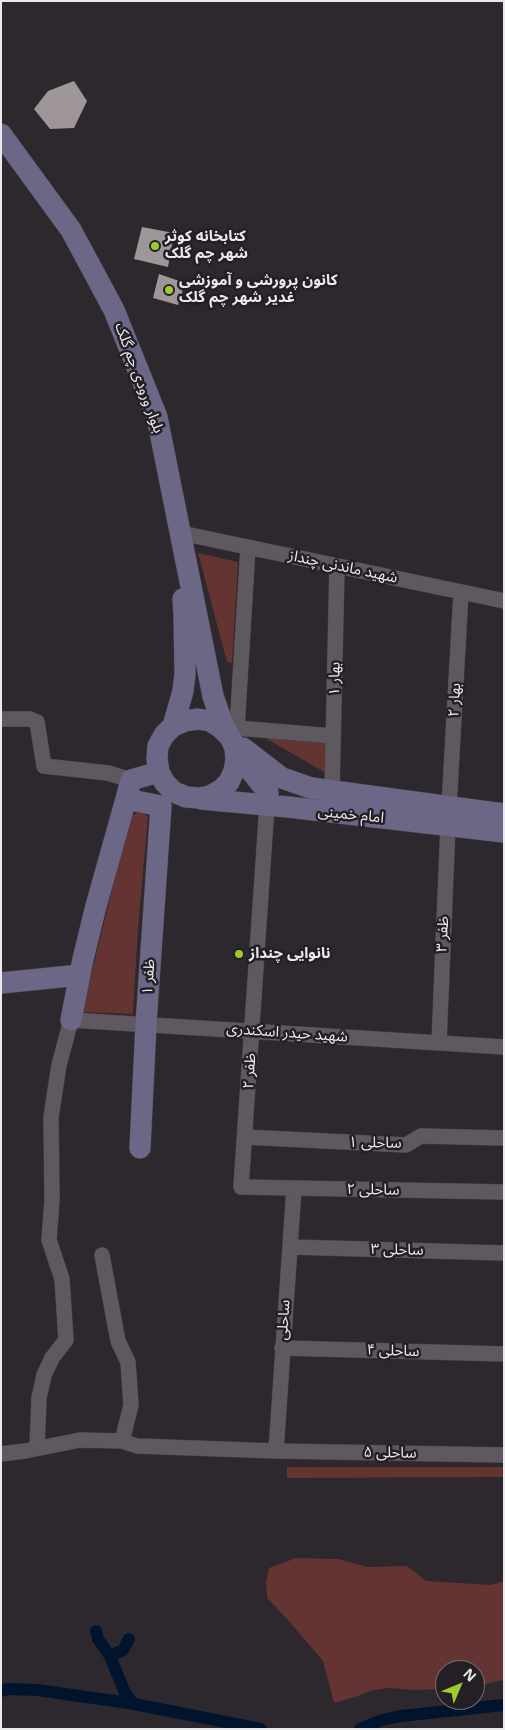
<!DOCTYPE html>
<html>
<head>
<meta charset="utf-8">
<style>
  body { margin:0 }
  #map { position:relative; width:505px; height:1730px; overflow:hidden; background:#2d282e; font-family:"Open Sans",sans-serif }
  canvas { display:block }
  .frame { position:absolute; inset:0; border:2px solid #ebe9ec; pointer-events:none }
  .north { position:absolute; left:435px; top:1660px; width:50px; height:50px; box-sizing:border-box; background:#231f24; border:1px solid #737074; border-radius:50%; rotate:45deg; font-size:14px; font-weight:700; line-height:20px; text-align:center; color:#ebe9ec }
  .north::after { content:''; display:block; margin:auto; width:18px; height:22px; background:#9fca2d; clip-path:polygon(50% 0,100% 100%,50% 72%,0 100%) }
</style>
</head>
<body>
<div id="map">
<canvas width="505" height="1730"></canvas>
<div class="frame"></div>
<div class="north">N</div>
</div>
<script>
const context = document.querySelector('canvas').getContext('2d');
context.lineJoin = 'round';
function paint(path, color) { context.fillStyle = color; context.fill(path, 'evenodd'); }
const toPath = rows => new Path2D(rows.map(r => 'M' + r).join(''));
function strokePath(path, color, width, dash) { context.strokeStyle = color; context.lineWidth = width; context.lineCap = dash ? 'butt' : 'round'; context.setLineDash(dash || []); context.stroke(path); }
function write(font, color, halo, rows, align = 'center') {
  context.font = font + ' "Open Sans","Noto Sans Arabic",sans-serif'; context.lineWidth = 5; context.setLineDash([]); context.textBaseline = 'middle'; context.strokeStyle = halo; context.fillStyle = color; for (const [text, x, y, turn = 0] of rows) {
    context.save(); context.translate(x, y); context.rotate((+turn || 0) * Math.PI / 180); context.textAlign = isNaN(turn) ? turn : align; if (halo) context.strokeText(text, 0, 0); context.fillText(text, 0, 0); context.restore();
  }
}
const green = toPath([
  [198,553,238,562,232,663,227,662],
  [267,737,326,743,326,773,267,739],
  [139,811,148,816,138,928,133,1014,82,1012,130,817],
  [287,1467,504,1467,504,1477,287,1478],
  [296,1558,339,1559,367,1567,407,1566,426,1581,491,1585,504,1581,504,1680,475,1686,475,1670,445,1670,445,1689,415,1690,388,1688,373,1690,358,1696,334,1703,323,1661,289,1621,267,1598,266,1582,269,1568]
]);
const canal = toPath([
  [96,1631,98,1639,110,1656],
  [129,1639,123,1650,110,1656,125,1693,133,1704],
  [1,1691,8,1689,37,1690,129,1703,261,1729],
  [360,1729,382,1720,401,1716,504,1705]
]);
const building = toPath([
  [74,81,87,101,74,128,50,129,34,109,48,91],
  [142,227,174,233,168,267,134,259],
  [159,274,185,283,178,305,153,298]
]);
const street = toPath([
  [181,533,504,601],
  [248,547,237,728,333,736],
  [1,719,30,719,37,722,44,766,108,773,131,780],
  [332,792,337,566],
  [267,805,241,1187,504,1192],
  [449,807,461,592],
  [439,1043,448,825],
  [245,1137,406,1145,421,1136,504,1138],
  [290,1247,504,1253],
  [282,1348,504,1354],
  [122,1441,137,1446,276,1451,504,1455],
  [37,1448,39,1398,44,1375,52,1358,66,1340,62,1279,49,1240,52,1200,51,1117,59,1065,71,1020,504,1047],
  [276,1451,294,1188],
  [1,1454,25,1451,80,1440,122,1441,131,1405,128,1362,118,1341,102,1255]
]);
const secondary = toPath([
  [1,134,71,230,114,310,157,417,213,696,222,722,230,737,235,748,236,760,234,771,229,782,221,790,210,796,199,798,186,797,174,792,165,783,159,772,157,759,158,746,164,735,173,726,185,721,198,719,210,721,221,728,230,737,246,765,268,792,267,805],
  [173,726,183,691,185,674,184,614,183,599],
  [243,748,282,778,311,788,504,814],
  [126,799,131,780,159,772],
  [201,799,288,807,504,832],
  [1,983,80,975],
  [71,1020,83,959,96,906,126,799,161,806],
  [140,1148,146,1024,161,806]
]);
const markers = [
  [155,246,5,"#9fca2d"],
  [169,290,5,"#9fca2d"],
  [239,954,5,"#9fca2d"]
];
const poiNames = [
  ["کتابخانه کوثر",165,237],
  ["شهر چم گلک",165,254],
  ["کانون پرورشی و آموزشی",179,281],
  ["غدیر شهر چم گلک",179,298],
  ["نانوایی چنداز",249,954]
];
const streetNames = [
  ["بلوار ورودی چم گلک",139,378,70],
  ["شهید ماندنی چنداز",343,567,12],
  ["بهار ۱",335,679,-89],
  ["بهار ۲",455,700,-87],
  ["امام خمینی",351,815,6],
  ["ظفر ۳",443,934,-87],
  ["ظفر ۱",149,977,-86],
  ["شهید حیدر اسکندری",287,1033,4],
  ["ظفر ۲",250,1071,-86],
  ["ساحلی ۱",375,1143,1],
  ["ساحلی ۲",373,1190,1],
  ["ساحلی ۳",397,1250,1],
  ["ساحلی",284,1320,-86],
  ["ساحلی ۴",393,1351,2],
  ["ساحلی ۵",390,1453,1]
];
paint(green, '#633431');
strokePath(canal, '#00152d', 12);
paint(building, '#9f969a');
strokePath(street, '#484549', 16);
strokePath(secondary, '#484549', 22);
strokePath(street, '#5e595f', 15);
strokePath(secondary, '#6c6786', 21);
for (const [x, y, r, color] of markers) { const dot = new Path2D(); dot.arc(x, y, r, 0, 2 * Math.PI); context.fillStyle = color; context.fill(dot); strokePath(dot, '#231f24', 2); }
write('bold 15px', '#ebe9ec', '#231f24', poiNames, 'left');
write('15px', '#ebe9ec', '#231f24', streetNames);
</script>
</body>
</html>
